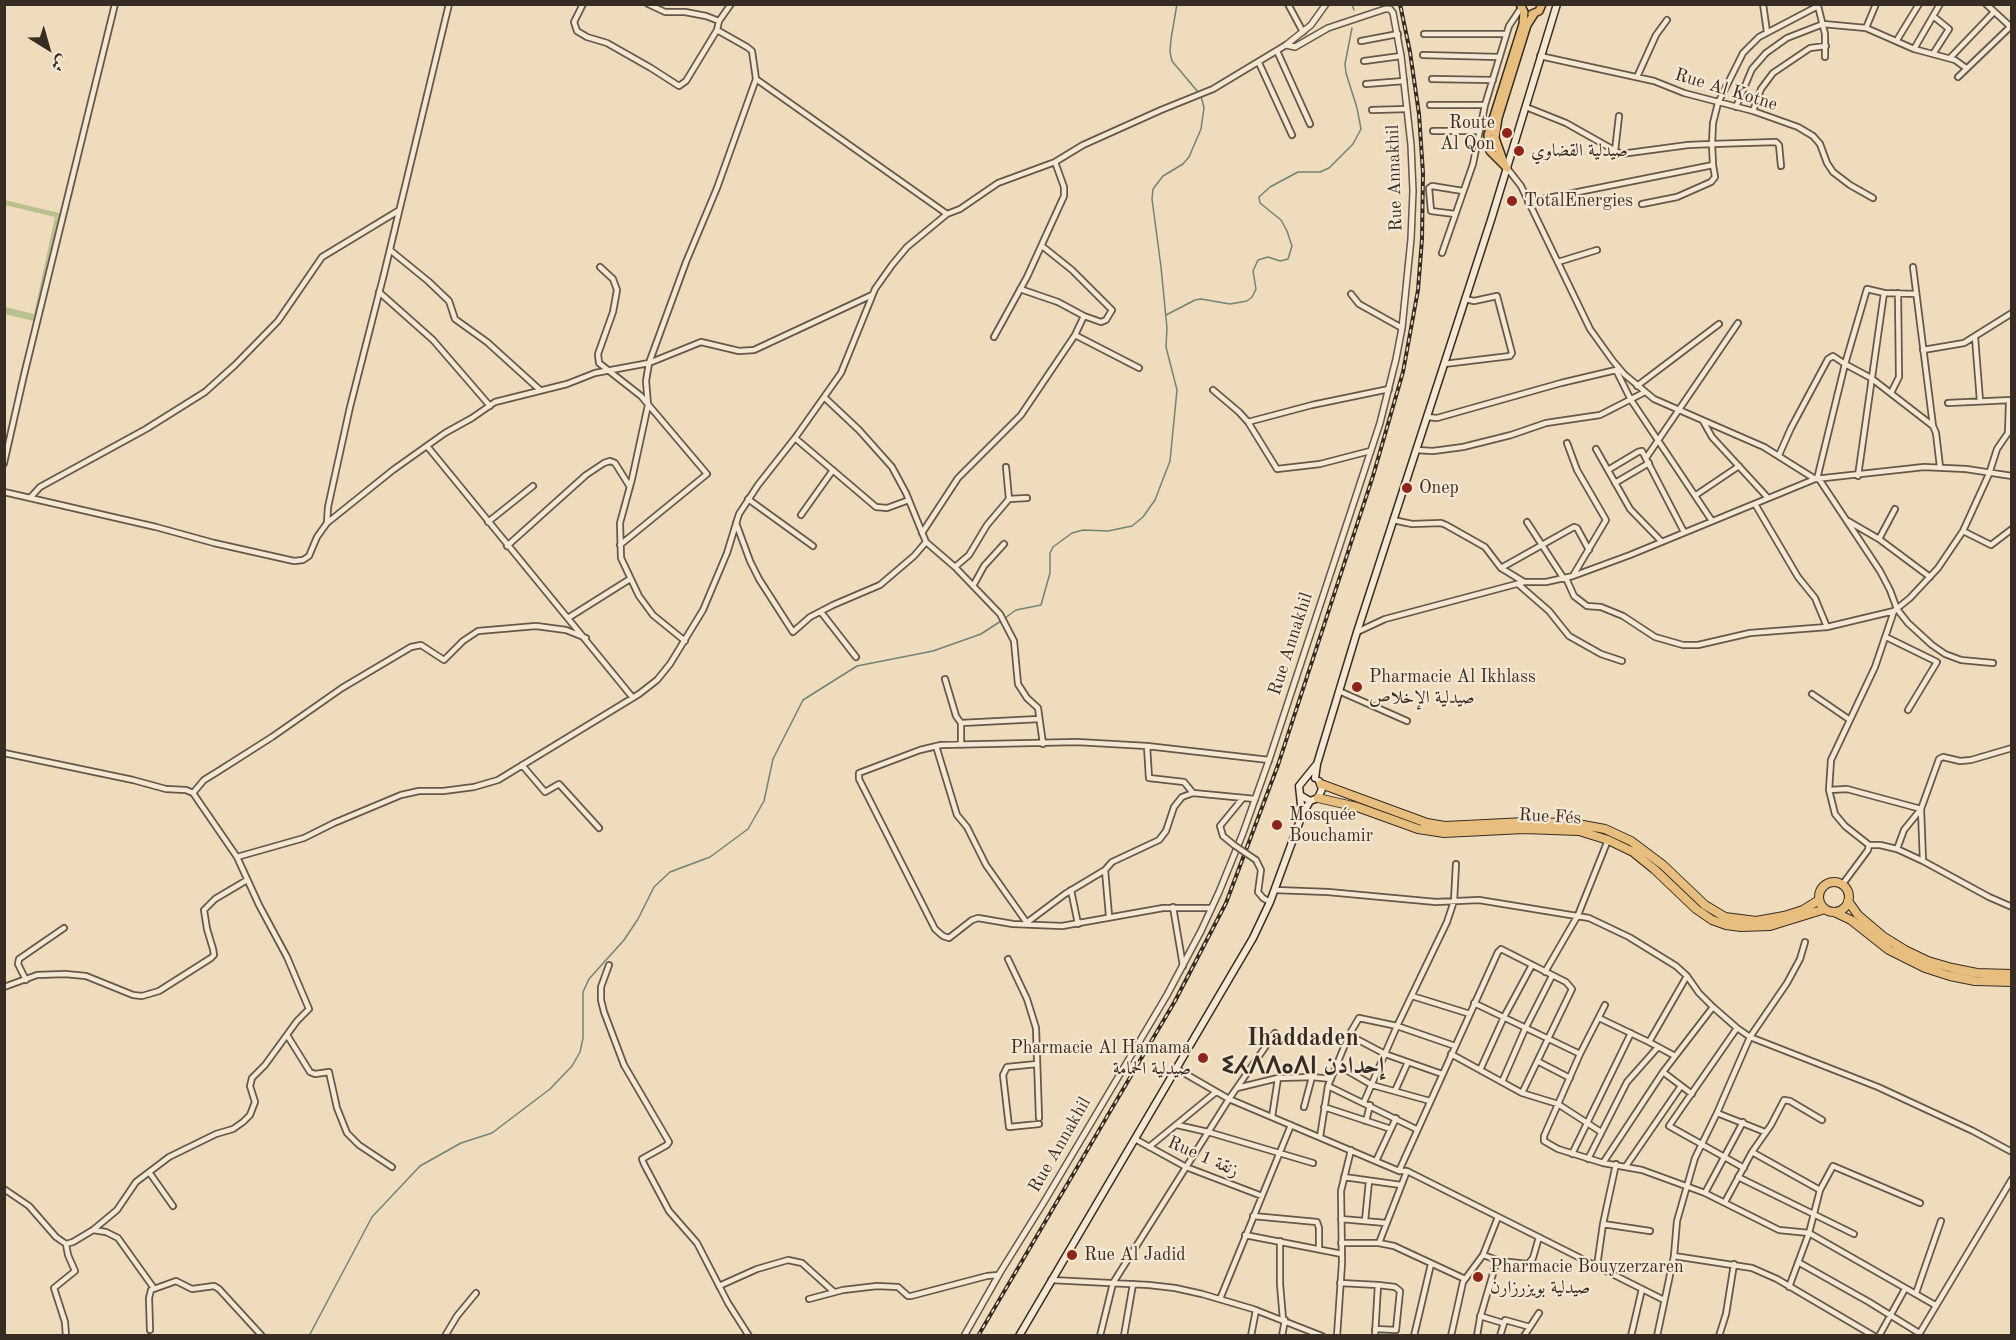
<!DOCTYPE html>
<html>
<head>
<meta charset="utf-8">
<style>
  body { margin:0 }
  #map { position:relative; width:2016px; height:1340px; overflow:hidden; background:#eedcbd; font-family:"Old Standard TT",Amiri,serif }
  canvas { display:block }
  .frame { position:absolute; inset:0; border:6px solid #372c23; pointer-events:none }
  .north { position:absolute; left:18px; top:18px; width:60px; height:60px; -webkit-text-stroke:4px #f4e8d4; paint-order:stroke; rotate:143deg; font-size:16px; font-weight:700; line-height:24px; text-align:center; color:#372c23 }
  .north::after { content:''; display:block; margin:auto; width:21px; height:27px; background:#372c23; clip-path:polygon(50% 0,100% 100%,50% 72%,0 100%) }
</style>
</head>
<body>
<div id="map">
<canvas width="2016" height="1340"></canvas>
<div class="frame"></div>
<div class="north">ش</div>
</div>
<script>
const context = document.querySelector('canvas').getContext('2d');
context.lineJoin = 'round';
function paint(path, color) { context.fillStyle = color; context.fill(path, 'evenodd'); }
const toPath = rows => new Path2D(rows.map(r => 'M' + r).join(''));
function strokePath(path, color, width, dash) { context.strokeStyle = color; context.lineWidth = width; context.lineCap = dash ? 'butt' : 'round'; context.setLineDash(dash || []); context.stroke(path); }
function write(font, color, halo, rows, align = 'center') {
  context.font = font + ' "Old Standard TT",Amiri,"Noto Sans Tifinagh",serif'; context.lineWidth = 4.5; context.setLineDash([]); context.textBaseline = 'middle'; context.strokeStyle = halo; context.fillStyle = color; for (const [text, x, y, turn = 0] of rows) {
    context.save(); context.translate(x, y); context.rotate((+turn || 0) * Math.PI / 180); context.textAlign = isNaN(turn) ? turn : align; if (halo) context.strokeText(text, 0, 0); context.fillText(text, 0, 0); context.restore();
  }
}
const green = toPath([
  [5,200,63,214,38,322,5,314,5,307,34,314,55,217,5,205]
]);
const stream = toPath([
  [1177,4,1171,39,1170,52,1172,61,1198,92],
  [1352,4,1354,10],
  [1166,315,1195,300,1201,299,1230,304,1247,301,1252,297,1256,289,1253,271,1258,260,1268,257,1280,261,1288,259,1292,246,1287,231,1281,220,1260,203,1259,197,1270,187,1298,172,1320,172,1329,168,1353,144,1361,129,1357,108,1346,73,1345,64,1352,28],
  [1005,618,1016,610,1041,605,1050,573,1050,553,1053,547,1072,533,1083,530,1108,531,1132,526,1143,517,1155,500,1170,461,1177,390,1166,347,1167,328,1161,267,1152,199,1153,189,1163,176,1183,164,1189,157,1201,129,1204,108,1201,96],
  [309,1336,372,1217,420,1166,461,1143,492,1133,550,1089,572,1066,580,1052,583,1038,583,992,589,979,624,940,638,919,654,887,670,872,710,857,748,829,764,801,773,759,803,700,857,666,933,651,981,634,1001,621]
]);
const minor = toPath([
  [583,4,574,22,577,31,587,37,607,43,651,68,679,86,686,81,717,30,719,21,731,4],
  [648,4,665,12,685,12,706,16,719,21],
  [1288,4,1303,32],
  [1763,4,1767,32],
  [1986,4,2012,28],
  [1933,16,1949,29,1933,54],
  [1866,28,1876,4],
  [1424,34,1506,34],
  [1897,40,1919,4],
  [1361,41,1398,34],
  [1914,49,1940,4],
  [1277,51,1310,124],
  [1423,55,1499,57],
  [1540,56,1654,81,1684,93,1753,111,1798,127,1813,136,1820,144,1827,163,1833,172,1850,185,1873,198],
  [1950,58,1994,12],
  [1364,61,1401,56],
  [1259,63,1292,135],
  [1637,77,1656,35,1667,20],
  [1958,77,2010,27],
  [756,79,947,214],
  [1432,79,1493,80],
  [1366,84,1404,81],
  [1430,105,1485,105],
  [1526,107,1566,123,1621,154,1688,145,1712,144,1713,123,1718,103,1743,53,1759,37,1818,6,1825,34,1825,57],
  [1736,107,1752,69,1766,53,1787,38,1823,24,1866,28,1914,49,1955,60,1966,68],
  [1372,110,1407,109],
  [1753,111,1761,89,1773,73,1810,48,1826,46],
  [1433,131,1480,131],
  [1615,151,1619,116],
  [1507,168,1521,186,1590,329,1613,361,1624,374,1654,399,1764,447,1815,479],
  [1528,202,1713,165,1712,144,1776,142,1779,145,1781,166],
  [1642,204,1677,197,1711,182,1715,177,1713,165],
  [1455,214,1431,211,1429,188,1432,186,1463,191],
  [390,250,428,281,449,301,455,319,487,342,540,390],
  [1442,253,1473,164,1485,105,1509,26,1521,8],
  [1558,262,1597,250],
  [600,267,613,279,617,290,613,312,598,354,599,363,641,396,707,474,620,545],
  [1913,267,1933,426],
  [1020,289,1058,302,1084,316,1101,322,1106,320,1112,310,1072,270,1042,246],
  [379,292,433,340,490,406],
  [1351,294,1359,304,1402,328],
  [1075,335,1139,368],
  [994,337,1027,277,1064,196,1064,187,1055,162],
  [1975,337,1980,401],
  [1923,350,1964,343,2012,313],
  [1444,364,1510,356,1512,353,1497,296,1474,301,1465,299],
  [1616,370,1631,400,1712,521],
  [1637,386,1719,324],
  [1213,390,1239,412,1248,422,1277,469,1320,464,1370,451],
  [1891,393,1899,377,1898,293],
  [824,397,859,430,892,467,906,493,926,542,955,567,1000,614,1014,641,1018,684,1027,698,1038,708,1043,744],
  [1948,403,2011,400],
  [1427,417,1437,418,1561,383,1616,370],
  [1703,421,1712,437,1768,498],
  [1248,422,1312,405,1389,389],
  [795,438,876,507,887,508,909,500],
  [1567,443,1577,470,1606,520,1574,574],
  [427,446,633,698],
  [1596,449,1630,509,1661,541],
  [1416,450,1433,451,1463,447,1511,435,1546,423,1600,415,1645,392],
  [1779,455,1791,428,1828,359,1833,356,1845,364,1867,289,1884,293,1916,294],
  [1646,458,1738,323],
  [4,463,24,375,115,4],
  [1006,467,1009,499],
  [1608,470,1638,452,1642,451,1684,532],
  [1858,476,1884,293],
  [1817,479,1845,364,1871,378,1933,426,1936,433,1940,467],
  [1819,479,1880,571,1890,590,1897,609,1908,623,1932,645,1945,654,1961,660,1993,663],
  [1615,483,1649,463],
  [4,492,156,527,214,543,294,561,303,560,309,556,317,537,327,523,393,470,445,433,472,418,495,402,567,384,595,373,649,363,701,342,739,351,754,350,872,295],
  [1696,495,1739,466],
  [30,498,40,487,146,429,205,392,235,365,278,321,322,257,398,211],
  [748,499,813,546],
  [1755,504,1798,577,1815,598,1827,627],
  [801,515,833,470],
  [1393,520,1412,524,1441,523,1446,525,1485,547,1501,568,1524,582],
  [1848,521,1879,539,1930,577],
  [488,522,533,486],
  [1527,522,1564,579],
  [327,523,328,507,350,407,384,274,449,4],
  [736,523,750,561,759,579,793,632,810,617,833,605,880,585,914,556,926,542],
  [1963,531,1991,545,2012,529],
  [922,533,958,478,1021,415,1075,335,1084,316],
  [1879,539,1895,509],
  [507,546,586,475,604,463,610,461,615,463,630,487],
  [955,567,969,555,987,525,1009,499,1027,498],
  [1501,568,1574,527,1577,528,1589,550],
  [1566,578,1574,596,1587,606,1601,607,1623,616,1655,637,1683,645,1698,645,1750,633,1827,627,1894,611,1910,598,1938,568,1963,531,1989,474,1997,449,2008,433,2009,404,2012,400],
  [1518,584,1549,611,1569,636,1601,654,1622,661],
  [973,586,984,566,1004,544],
  [821,612,856,657],
  [568,618,630,579],
  [1357,632,1385,619,1524,582,1546,582,1573,576,1630,555,1815,479,1924,467,1966,469,2012,476],
  [1886,637,1937,662,1908,710],
  [685,641,653,615,639,596,621,558,620,523,632,479,648,405,646,381,649,363,686,262,717,188,756,79,752,51,747,47,717,30],
  [945,679,956,716,961,723,961,745],
  [1339,691,1407,721],
  [1812,694,1850,720],
  [961,723,1039,719],
  [936,746,957,815,967,827,986,865,1027,923],
  [1147,746,1149,778,1184,782,1193,793],
  [4,753,133,780,166,789,186,790,193,793,237,857,259,905,287,957,309,1009,297,1021,265,1065,252,1078,250,1086,255,1102,250,1115,243,1122,233,1129,216,1134,169,1157,136,1182,117,1210,93,1230,73,1242,66,1244],
  [522,765,545,792,559,784,599,828],
  [1829,790,1847,789,1921,809,1923,861],
  [193,793,204,780,217,772,272,737,342,688,411,647,421,645,444,660,463,641,478,631,536,626,566,630,586,638],
  [1234,845,1223,836,1220,826,1243,798],
  [1869,845,1880,845,1897,849,1923,861,1989,897,2012,907],
  [1897,849,1904,830,1921,809,1939,759,1943,757,1960,761,1971,760,2012,748],
  [237,857,304,838,334,823,401,795,419,791,443,791,474,787,498,780,639,694,657,680,670,664,703,610,727,553,739,514,758,485,795,438,841,373,875,289,892,265,907,247,947,214,960,209,998,183,1055,162,1083,145,1161,110,1213,89,1286,45],
  [1256,860,1261,870,1258,892,1263,898,1270,902],
  [1105,870,1109,916],
  [1842,885,1868,850,1869,845,1845,826,1835,814,1829,790,1831,760,1875,667,1894,611],
  [1071,890,1078,924],
  [1275,890,1328,892,1436,902,1479,900,1589,918,1629,937,1676,966,1687,976,1699,993,1713,1007,1737,1028,1750,1037,1878,1087,1973,1131,2012,1152],
  [1173,907,1183,966],
  [1211,908,1163,908,1062,926,1013,924,978,918,972,920,949,938,943,936,935,929,859,779,859,773,920,750,941,745,1077,742,1147,746,1269,760],
  [1025,924,1065,894,1105,870,1112,862,1159,840,1166,831,1174,807,1182,797,1193,793,1255,799],
  [1008,959,1027,999,1036,1028,1039,1118],
  [609,965,601,987,601,1000,604,1012,624,1065,669,1142,667,1145,642,1159,644,1164,669,1211,697,1243,728,1303,749,1336],
  [1545,972,1578,915,1608,840],
  [26,980,18,964,19,959,64,928],
  [4,987,37,975,65,974,86,976,133,995,142,996,159,991,211,958,214,955,213,949,207,929,204,910,215,899,247,880],
  [1412,996,1470,1014],
  [1474,1003,1580,1054],
  [1605,1005,1580,1054,1544,1136,1544,1141,1558,1149,1603,1163,1642,1170,1705,1193,1779,1230,1809,1233,1935,1305],
  [1599,1018,1649,1042],
  [1737,1028,1669,1126,1744,1168],
  [287,1035,310,1072,315,1074,329,1072,337,1108,347,1133,359,1145,392,1167],
  [1349,1035,1385,1054,1442,1074],
  [1451,1054,1522,1093,1558,1104,1601,1132],
  [1675,1056,1649,1042,1687,976],
  [1539,1062,1570,1078],
  [1037,1064,1007,1067,1003,1075,1009,1127,1039,1124],
  [1336,1064,1372,1085,1430,1101],
  [1177,1069,1229,1099,1399,1171,1407,1171,1664,1300],
  [1480,1070,1504,1017,1532,965],
  [1663,1072,1692,1094],
  [1502,1082,1525,1029,1552,976],
  [1328,1086,1416,1129],
  [1237,1088,1278,1078,1312,1077,1331,1079],
  [1395,1091,1408,1062],
  [1364,1102,1397,1026,1447,922,1454,901,1456,864],
  [1304,1107,1312,1077],
  [1324,1107,1391,1129],
  [1717,1113,1765,1132],
  [1272,1117,1278,1078],
  [1366,1121,1370,1105],
  [1177,1125,1208,1132,1313,1163],
  [1320,1137,1328,1086,1349,1035,1359,1018,1397,1026,1455,1046],
  [1135,1139,1186,1167,1262,1196],
  [1149,1147,1216,1092],
  [1752,1152,1820,1190],
  [1572,1154,1631,1033],
  [1588,1159,1627,1082,1658,1047],
  [1376,1161,1396,1118],
  [1603,1163,1663,1072,1713,1007],
  [1626,1166,1681,1086],
  [1399,1171,1498,952,1501,949,1566,982,1572,989,1522,1093],
  [149,1172,173,1206],
  [1344,1177,1401,1185],
  [1738,1177,1854,1234],
  [4,1189,29,1206,56,1237,66,1244,68,1255,75,1271,54,1288,65,1322,66,1336],
  [1705,1193,1743,1122],
  [1725,1202,1752,1152,1771,1125,1784,1100,1790,1101,1822,1120],
  [1253,1216,1317,1222,1319,1228,1319,1249],
  [1341,1219,1386,1223],
  [1365,1221,1369,1181],
  [1603,1224,1650,1231],
  [93,1230,106,1232,118,1238,153,1287],
  [1245,1235,1342,1254],
  [1280,1241,1280,1284,1283,1319],
  [1341,1243,1379,1243,1394,1246,1465,1279],
  [1379,1243,1407,1171],
  [1483,1255,1500,1261,1528,1264,1533,1258,1539,1237],
  [1674,1256,1752,1268,1777,1279,1874,1336],
  [1798,1262,1869,1302,1919,1333],
  [1597,1266,1603,1224,1616,1164],
  [1051,1280,1149,1285,1175,1288,1202,1294,1253,1309,1322,1336],
  [1340,1283,1378,1285,1375,1336],
  [719,1286,757,1269,788,1260,802,1263,834,1292],
  [1789,1287,1809,1233,1820,1190,1833,1166,1920,1203],
  [1916,1293,1941,1221],
  [809,1299,843,1290,877,1286,898,1287,908,1296,911,1296,987,1276,998,1275],
  [1220,1299,1291,1125],
  [1480,1316,1503,1323],
  [1375,1329,1396,1330,1400,1291,1395,1287,1378,1285],
  [150,1330,149,1298,151,1290,176,1281,192,1289,214,1286,219,1289,262,1336],
  [445,1336,457,1316,476,1293],
  [1100,1336,1113,1283,1229,1099,1275,1033],
  [1124,1336,1133,1284],
  [1251,1336,1256,1310],
  [1282,1336,1285,1320],
  [1337,1336,1342,1263,1341,1191,1351,1150],
  [1414,1336,1431,1264],
  [1451,1336,1463,1282,1483,1255,1498,1217],
  [1477,1336,1480,1318,1497,1260],
  [1500,1336,1505,1320,1530,1327],
  [1524,1336,1539,1313],
  [1631,1336,1642,1289],
  [1657,1336,1674,1256,1677,1221,1695,1158,1717,1113,1750,1037,1787,983,1800,959,1805,942],
  [1719,1336,1726,1314,1734,1264],
  [1879,1336,1905,1289],
  [1918,1336,2012,1179]
]);
const tertiary = toPath([
  [1286,45,1311,25,1326,4],
  [964,1336,1001,1271,1044,1202,1167,995,1201,931,1219,892,1243,833,1269,760,1380,423,1396,359,1402,328,1411,239,1413,191,1411,145,1401,56,1393,13,1390,9,1385,9,1328,28,1295,47,1286,45]
]);
const secondary = toPath([
  [1315,778,1317,764,1357,632,1491,220,1557,4],
  [1300,795,1310,801,1318,798,1322,789,1319,781],
  [1302,814,1299,786,1316,765],
  [1019,1336,1253,938,1270,902,1302,815,1310,801]
]);
const primary = toPath([
  [1532,14,1539,11,1542,4],
  [1505,166,1495,138,1498,118,1527,25,1534,14],
  [1507,168,1490,151,1488,135,1523,24,1524,12,1520,4]
]);
const trunk = toPath([
  [1321,784,1427,823,1445,826,1525,822,1572,823,1605,829,1631,841,1663,865,1705,905,1725,917,1756,921,1784,916,1803,910,1819,900],
  [1318,798,1357,807,1418,829,1444,833,1524,829,1579,831,1608,840,1633,852,1654,869,1696,909,1712,920,1726,925,1741,927,1770,926,1825,909],
  '1819 897a15 15 0 1 1 30 0a15 15 0 1 1-30 0Z',
  [1848,901,1858,915,1884,937,1905,950,1928,961,1952,968,1977,973,2012,974],
  [1834,912,1851,920,1889,950,1925,968,1950,976,1975,981,2012,982]
]);
const rail = toPath([
  [978,1336,1175,1001,1226,903,1278,765,1373,476,1403,372,1418,290,1422,239,1423,173,1419,114,1410,52,1400,4]
]);
const minorBridge = toPath([
  [1234,845,1256,860]
]);
const markers = [
  [1507,133,6,"#8f2418"],
  [1519,151,6,"#8f2418"],
  [1512,201,6,"#8f2418"],
  [1407,488,6,"#8f2418"],
  [1357,687,6,"#8f2418"],
  [1277,825,6,"#8f2418"],
  [1203,1058,6,"#8f2418"],
  [1072,1255,6,"#8f2418"],
  [1478,1277,6,"#8f2418"]
];
const streetNames = [
  ["Rue Al Kotne",1726,90,17],
  ["Rue Annakhil",1395,178,-92],
  ["Rue Annakhil",1291,644,-72],
  ["Rue Fés",1550,817,3],
  ["Rue Annakhil",1060,1145,-60],
  ["Rue 1 زنقة",1203,1157,24]
];
const poiNames = [
  ["Route",1495,123,"right"],
  ["Al Qon",1495,144,"right"],
  ["صيدلية القضاوي",1531,151],
  ["TotalEnergies",1524,201],
  ["Onep",1419,488],
  ["Pharmacie Al Ikhlass",1369,677],
  ["صيدلية الإخلاص",1369,698],
  ["Mosquée",1289,815],
  ["Bouchamir",1289,836],
  ["Pharmacie Al Hamama",1191,1048,"right"],
  ["صيدلية الحمامة",1191,1069,"right"],
  ["Rue Al Jadid",1084,1255],
  ["Pharmacie Bouyzerzaren",1490,1267],
  ["صيدلية بويزرزارن",1490,1288]
];
const districtNames = [
  ["Ihaddaden",1303,1039],
  ["ⵉⵃⴷⴷⴰⴷⵏ إحدادن",1303,1067]
];
paint(green, '#bbc08f');
strokePath(stream, '#728277', 1.5);
strokePath(minor, '#65584a', 8);
strokePath(tertiary, '#65584a', 8);
strokePath(secondary, '#372c23', 9);
strokePath(primary, '#372c23', 10);
strokePath(trunk, '#372c23', 10);
strokePath(minor, '#f4e8d4', 4.5);
strokePath(tertiary, '#f4e8d4', 5);
strokePath(secondary, '#f4e8d4', 6);
strokePath(primary, '#e7be7e', 7);
strokePath(trunk, '#e7be7e', 8);
strokePath(rail, '#372c23', 4);
strokePath(rail, '#f4e8d4', 1.5, [4.5]);
strokePath(minorBridge, '#65584a', 8, []);
strokePath(minorBridge, '#f4e8d4', 4.5);
for (const [x, y, r, color] of markers) { const dot = new Path2D(); dot.arc(x, y, r, 0, 2 * Math.PI); context.fillStyle = color; context.fill(dot); strokePath(dot, '#f4e8d4', 2); }
write('18px', '#372c23', '#f4e8d4', streetNames);
write('18px', '#372c23', '#f4e8d4', poiNames, 'left');
write('bold 24px', '#372c23', '#f4e8d4', districtNames);
</script>
</body>
</html>
